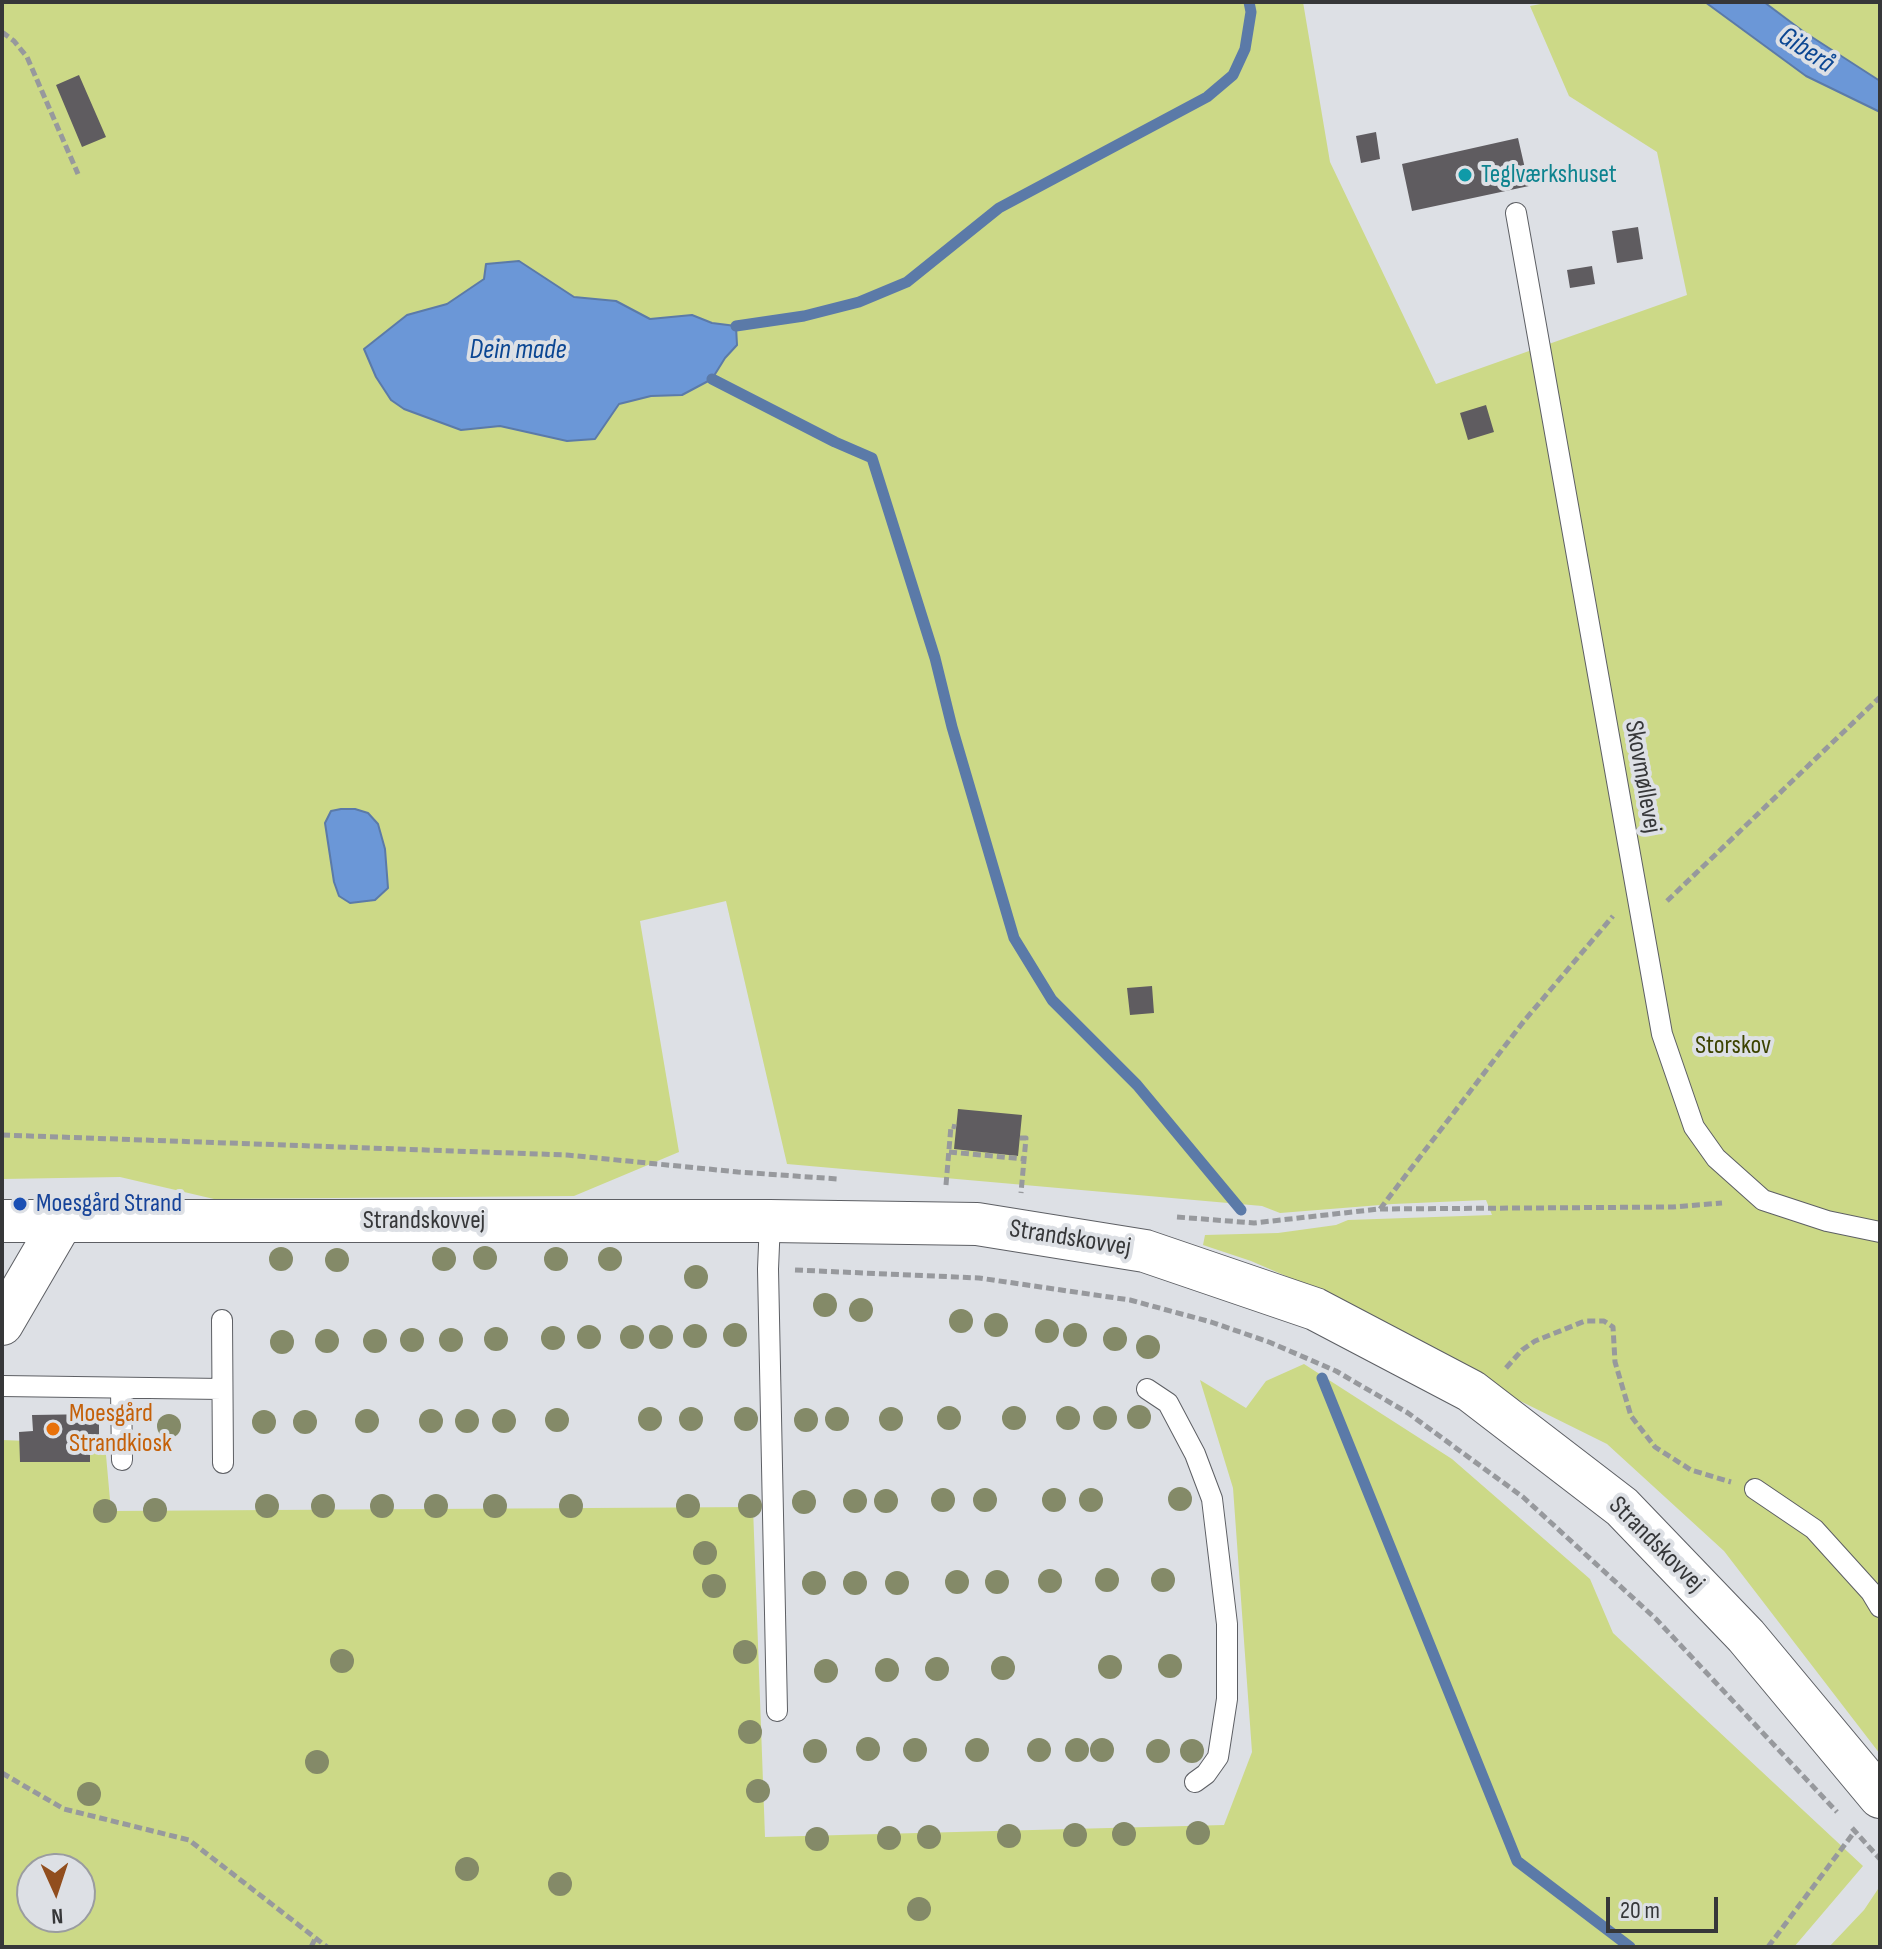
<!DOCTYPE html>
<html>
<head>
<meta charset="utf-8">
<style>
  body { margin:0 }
  #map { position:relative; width:1882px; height:1949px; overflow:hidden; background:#dde0e5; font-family:"Sofia Sans Condensed",sans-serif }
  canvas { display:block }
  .frame { position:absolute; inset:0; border:4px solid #363739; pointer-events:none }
  .north { position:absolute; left:16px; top:1853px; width:80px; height:80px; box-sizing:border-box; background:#dde0e5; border:2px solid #9a9ca0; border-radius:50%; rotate:177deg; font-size:22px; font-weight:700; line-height:32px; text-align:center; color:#363739 }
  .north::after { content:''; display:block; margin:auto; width:28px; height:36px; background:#914e1e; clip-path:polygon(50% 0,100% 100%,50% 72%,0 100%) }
  .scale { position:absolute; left:1606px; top:1897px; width:112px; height:36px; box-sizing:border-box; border:4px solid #363739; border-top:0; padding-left:10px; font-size:24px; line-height:28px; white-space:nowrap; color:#363739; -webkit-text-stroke:6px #dde0e5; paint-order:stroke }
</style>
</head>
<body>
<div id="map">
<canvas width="1882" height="1949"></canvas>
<div class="frame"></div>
<div class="north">N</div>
<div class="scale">20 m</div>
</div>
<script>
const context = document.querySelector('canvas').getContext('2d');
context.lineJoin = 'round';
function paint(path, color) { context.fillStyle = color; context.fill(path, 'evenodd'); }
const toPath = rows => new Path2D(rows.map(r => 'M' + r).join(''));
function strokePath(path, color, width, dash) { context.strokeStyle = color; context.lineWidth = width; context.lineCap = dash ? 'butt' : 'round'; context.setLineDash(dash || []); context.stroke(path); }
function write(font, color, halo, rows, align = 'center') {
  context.font = font + ' "Sofia Sans Condensed",sans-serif'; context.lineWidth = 8; context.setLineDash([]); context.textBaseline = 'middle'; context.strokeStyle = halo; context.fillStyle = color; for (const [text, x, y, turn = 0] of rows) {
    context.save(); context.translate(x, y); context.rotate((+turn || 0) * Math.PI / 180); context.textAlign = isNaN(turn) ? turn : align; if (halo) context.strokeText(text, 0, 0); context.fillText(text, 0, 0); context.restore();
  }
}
const green = toPath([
  [2,2,1303,2,1330,162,1436,384,1687,295,1657,152,1569,96,1530,6,1551,2,1705,2,1806,75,1880,112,1880,1754,1724,1551,1607,1444,1496,1389,1344,1301,1251,1261,1203,1245,1205,1235,1278,1233,1336,1225,1348,1220,1492,1215,1486,1200,1393,1204,1280,1213,1262,1206,787,1164,726,901,640,921,679,1152,574,1196,214,1199,120,1177,2,1179],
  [1764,2,1880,2,1880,81,1804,32],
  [1304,1364,1452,1459,1590,1579,1613,1633,1863,1866,1794,1947,2,1947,2,1440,105,1444,111,1511,753,1507,765,1837,1224,1825,1252,1752,1233,1488,1200,1380,1246,1408,1266,1381],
  [32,1869,80,1869,80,1917,32,1917],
  [1880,1886,1880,1947,1829,1947,1864,1910]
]);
const water = toPath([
  [1705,2,1764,2,1804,32,1880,81,1880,112,1806,76,1705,2],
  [519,261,574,297,616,301,650,319,692,315,712,323,736,326,737,345,725,358,712,379,682,395,651,396,619,404,595,439,567,441,500,426,461,430,404,409,391,400,376,377,364,349,407,315,447,304,484,279,486,264,519,261],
  [341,809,355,809,368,813,378,824,385,849,388,888,375,900,350,903,339,896,334,882,325,823,331,811,341,809]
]);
const stream = toPath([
  [736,326,804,316,859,302,907,282,999,208,1207,97,1233,75,1245,49,1251,12,1249,2],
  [712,379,835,442,872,458,935,658,952,727,1014,938,1052,1000,1137,1085,1241,1210],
  [1322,1378,1517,1861,1630,1947]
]);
const building = toPath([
  [79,75,106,137,82,147,56,85],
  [1376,132,1380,159,1361,163,1356,136],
  [1518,138,1529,186,1412,211,1402,164],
  [1638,227,1643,259,1617,263,1612,231],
  [1592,266,1595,284,1570,288,1567,270],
  [1486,405,1494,432,1468,440,1460,413],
  [1152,986,1154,1013,1130,1015,1127,988],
  [958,1109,1022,1115,1018,1156,954,1149],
  [99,1414,99,1446,90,1447,90,1462,20,1462,19,1432,33,1431,32,1415]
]);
const path = toPath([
  [2,32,14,41,27,57,78,174],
  [1667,901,1880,697],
  [2,1135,567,1155,738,1172,838,1179],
  [1020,1138,1026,1138,1021,1193],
  [949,1152,1024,1159],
  [946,1185,951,1126,956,1127],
  [1380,1209,1524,1021,1613,916],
  [1177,1217,1254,1223,1379,1209,1673,1207,1722,1203],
  [795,1270,979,1278,1130,1300,1211,1322,1269,1342,1336,1371,1408,1413,1523,1497,1656,1619,1837,1812],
  [1506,1368,1522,1350,1535,1341,1585,1321,1604,1321,1613,1327,1615,1362,1631,1416,1655,1447,1691,1470,1731,1482],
  [2,1773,64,1809,189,1840,327,1947],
  [1852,1828,1880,1859],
  [311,1947,316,1937],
  [1768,1947,1855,1831]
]);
const lane = toPath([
  [1516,213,1662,1034,1694,1127,1716,1158,1763,1200,1827,1221,1880,1232],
  [770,1221,768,1269,777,1711],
  [222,1320,223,1463],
  [2,1386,222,1389],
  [121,1389,122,1460],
  [1147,1389,1168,1403,1195,1454,1212,1499,1227,1624,1227,1699,1218,1757,1206,1774,1195,1782],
  [1755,1489,1814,1529,1871,1592,1880,1607]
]);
const street = toPath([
  [2,1221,770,1221,977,1224,1145,1251,1315,1309,1471,1391,1622,1507,1746,1636,1880,1797],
  [2,1324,62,1221]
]);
const trees = [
  [485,1258],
  [281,1259],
  [444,1259],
  [556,1259],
  [610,1259],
  [337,1260],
  [696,1277],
  [825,1305],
  [861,1310],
  [961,1321],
  [996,1325],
  [1047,1331],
  [735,1335],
  [1075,1335],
  [695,1336],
  [589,1337],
  [632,1337],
  [661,1337],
  [553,1338],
  [496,1339],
  [1115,1339],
  [412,1340],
  [451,1340],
  [327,1341],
  [375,1341],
  [282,1342],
  [1148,1347],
  [1139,1417],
  [949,1418],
  [1014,1418],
  [1068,1418],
  [1105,1418],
  [650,1419],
  [691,1419],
  [746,1419],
  [837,1419],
  [891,1419],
  [557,1420],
  [806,1420],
  [367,1421],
  [431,1421],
  [467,1421],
  [504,1421],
  [264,1422],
  [305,1422],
  [169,1426],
  [1180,1499],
  [943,1500],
  [985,1500],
  [1054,1500],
  [1091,1500],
  [855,1501],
  [886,1501],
  [804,1502],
  [267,1506],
  [323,1506],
  [382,1506],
  [436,1506],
  [495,1506],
  [571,1506],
  [688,1506],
  [750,1506],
  [155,1510],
  [105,1511],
  [705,1553],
  [1107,1580],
  [1163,1580],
  [1050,1581],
  [957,1582],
  [997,1582],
  [814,1583],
  [855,1583],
  [897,1583],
  [714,1586],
  [745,1652],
  [342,1661],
  [1170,1666],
  [1110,1667],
  [1003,1668],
  [937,1669],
  [887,1670],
  [826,1671],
  [750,1732],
  [868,1749],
  [915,1750],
  [977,1750],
  [1039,1750],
  [1077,1750],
  [1102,1750],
  [815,1751],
  [1158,1751],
  [1192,1751],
  [317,1762],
  [758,1791],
  [89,1794],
  [1198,1833],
  [1124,1834],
  [1075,1835],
  [1009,1836],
  [929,1837],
  [889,1838],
  [817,1839],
  [467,1869],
  [560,1884],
  [919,1909]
];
const markers = [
  [1465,175,8,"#0f9aa8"],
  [20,1204,8,"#1a4fb4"],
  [53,1429,8,"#e8710a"]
];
const cultureNames = [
  ["Teglværkshuset",1481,175]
];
const streetNames = [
  ["Skovmøllevej",1642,777,80],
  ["Strandskovvej",424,1221],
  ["Strandskovvej",1070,1239,9],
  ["Strandskovvej",1656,1545,45]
];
const parkNames = [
  ["Storskov",1733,1046]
];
const transitNames = [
  ["Moesgård Strand",36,1204]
];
const foodNames = [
  ["Moesgård",69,1414],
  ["Strandkiosk",69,1444]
];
const waterNames = [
  ["Giberå",1806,51,33],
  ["Dein made",518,351]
];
paint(green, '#ccd987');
paint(water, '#6b97d7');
strokePath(water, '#5b7aa8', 2);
strokePath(stream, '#5b7aa8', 11);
paint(building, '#5f5c60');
strokePath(lane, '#5d5f64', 22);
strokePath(street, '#5d5f64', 44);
strokePath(path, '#97999d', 5, [8, 4]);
strokePath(lane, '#fff', 20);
strokePath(street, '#fff', 42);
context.fillStyle = '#848a68';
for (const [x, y] of trees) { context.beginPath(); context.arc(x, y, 12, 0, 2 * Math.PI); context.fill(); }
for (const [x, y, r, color] of markers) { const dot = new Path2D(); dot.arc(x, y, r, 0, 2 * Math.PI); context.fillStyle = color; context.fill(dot); strokePath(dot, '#dde0e5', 3); }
write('26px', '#0d838f', '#dde0e5', cultureNames, 'left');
write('26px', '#363739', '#dde0e5', streetNames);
write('26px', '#3c4301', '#dde0e5', parkNames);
write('26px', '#164399', '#dde0e5', transitNames, 'left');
write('26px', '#c56008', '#dde0e5', foodNames, 'left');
write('italic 28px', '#0b4692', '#dde0e5', waterNames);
</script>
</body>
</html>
